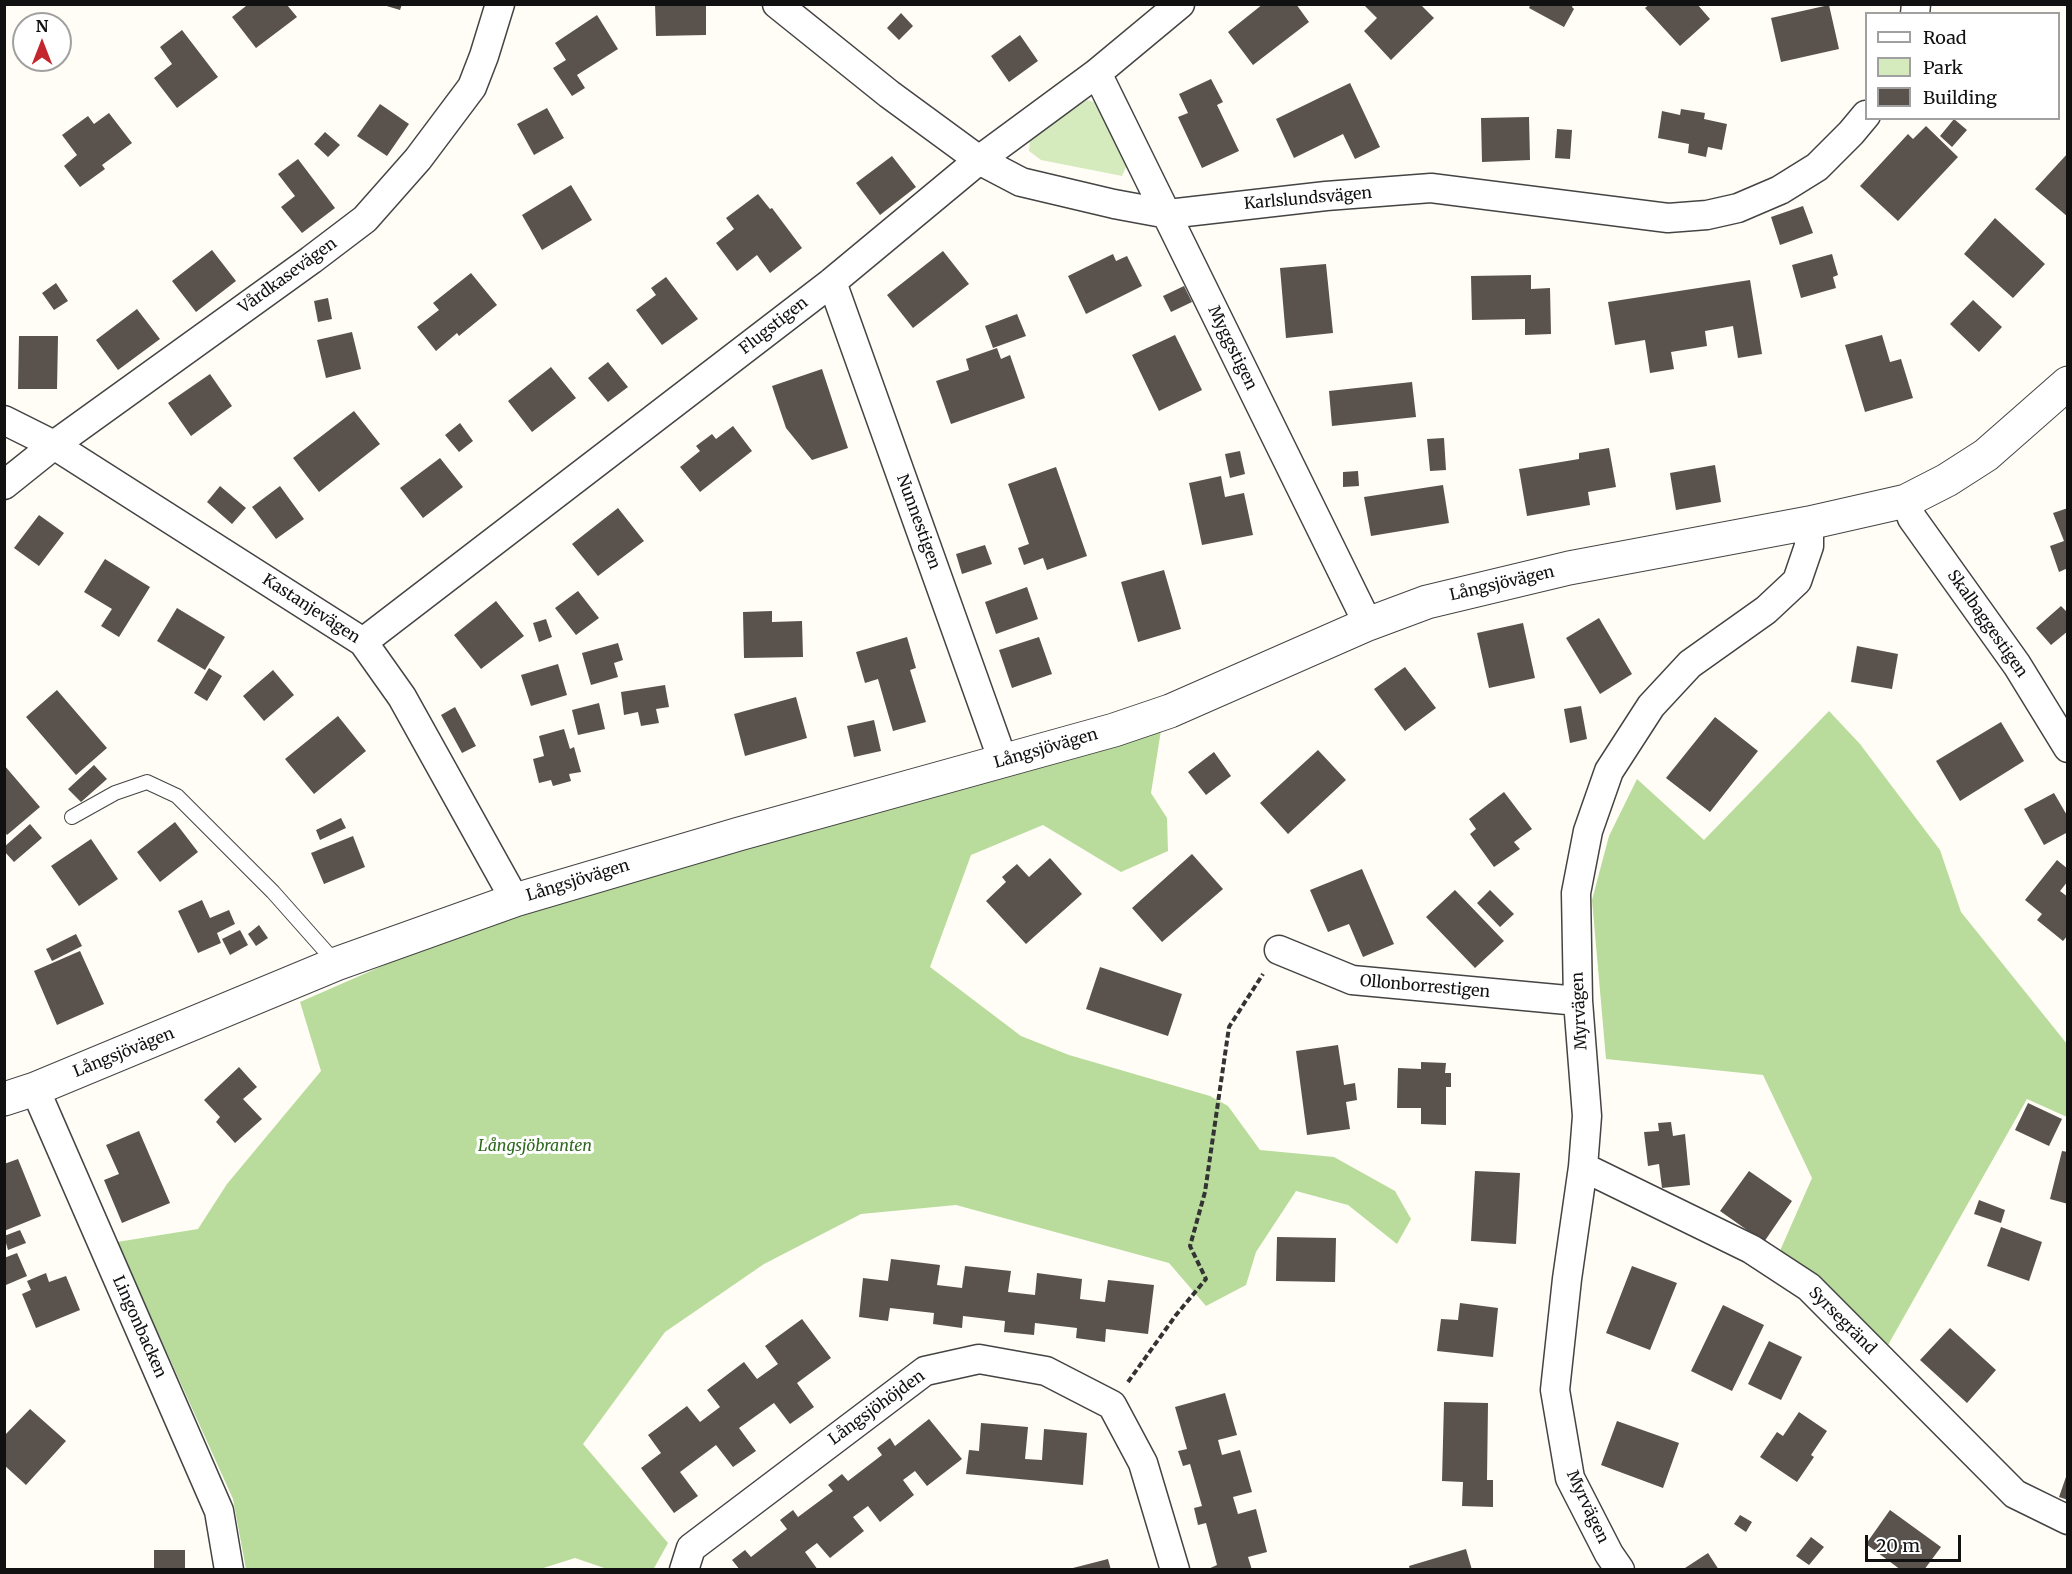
<!DOCTYPE html>
<html>
<head>
<meta charset="utf-8">
<style>
  body { margin:0 }
  #map { position:relative; width:2072px; height:1574px; overflow:hidden; background:#fffdf5; font-family:Merriweather,serif }
  canvas { display:block }
  .frame { position:absolute; inset:0; border:6px solid #111; pointer-events:none }
  .legend { position:absolute; left:1865px; top:12px; width:195px; height:108px; box-sizing:border-box; background:#fff; border:2px solid #a0a0a0; margin:0; padding:8px 10px; list-style:none; font-size:18px; color:#111 }
  .legend li { display:flex; align-items:center; gap:12px; height:30px }
  .legend b { width:30px; border:2px solid #a0a0a0 }
  .north { position:absolute; left:12px; top:12px; width:60px; height:60px; box-sizing:border-box; background:#fff; border:2px solid #a0a0a0; border-radius:50%; rotate:0deg; font-size:16px; font-weight:700; line-height:24px; text-align:center; color:#111 }
  .north::after { content:''; display:block; margin:auto; width:21px; height:27px; background:#c4262e; clip-path:polygon(50% 0,100% 100%,50% 72%,0 100%) }
  .scale { position:absolute; left:1865px; top:1535px; width:96px; height:27px; box-sizing:border-box; border:3px solid #111; border-top:0; padding-left:8px; font-size:18px; line-height:21px; white-space:nowrap; color:#111; -webkit-text-stroke:4px #fff; paint-order:stroke }
</style>
</head>
<body>
<div id="map">
<canvas width="2072" height="1574"></canvas>
<div class="frame"></div>
<ul class="legend">
<li><b style="height:8px;background:#fff"></b>Road</li>
<li><b style="height:16px;background:#d5ebbd"></b>Park</li>
<li><b style="height:16px;background:#5a524d"></b>Building</li>
</ul>
<div class="north">N</div>
<div class="scale">20 m</div>
</div>
<script>
const context = document.querySelector('canvas').getContext('2d');
context.lineJoin = 'round';
function paint(path, color) { context.fillStyle = color; context.fill(path, 'evenodd'); }
const toPath = rows => new Path2D(rows.map(r => 'M' + r).join(''));
function strokePath(path, color, width, dash) { context.strokeStyle = color; context.lineWidth = width; context.lineCap = dash ? 'butt' : 'round'; context.setLineDash(dash || []); context.stroke(path); }
function write(font, color, halo, rows, align = 'center') {
  context.font = font + ' Merriweather,serif'; context.lineWidth = 6; context.setLineDash([]); context.textBaseline = 'middle'; context.strokeStyle = halo; context.fillStyle = color; for (const [text, x, y, turn = 0] of rows) {
    context.save(); context.translate(x, y); context.rotate((+turn || 0) * Math.PI / 180); context.textAlign = isNaN(turn) ? turn : align; if (halo) context.strokeText(text, 0, 0); context.fillText(text, 0, 0); context.restore();
  }
}
const green = toPath([
  [1087,100,1101,104,1129,160,1122,176,1041,160,1029,151,1030,139]
]);
const forest = toPath([
  [1829,711,1860,744,1940,850,1961,912,2067,1044,2067,1117,2027,1099,1888,1345,1812,1273,1779,1253,1812,1178,1763,1075,1606,1059,1592,900,1609,836,1637,779,1704,840],
  [1162,724,1151,793,1167,818,1168,851,1121,872,1043,825,971,855,930,967,1021,1036,1069,1055,1210,1096,1228,1106,1260,1150,1334,1157,1395,1191,1411,1219,1397,1244,1348,1205,1296,1191,1256,1252,1246,1285,1206,1306,1169,1263,956,1205,861,1214,764,1264,665,1332,583,1444,668,1543,653,1570,607,1569,575,1558,537,1570,246,1569,233,1499,117,1242,198,1229,227,1184,321,1071,300,1002,517,907]
]);
const building = toPath([
  [380,4,402,4,400,10],
  [655,4,706,4,706,35,656,36],
  [1263,4,1296,4,1309,22,1253,65,1228,32],
  [1363,4,1420,4,1434,18,1391,60,1364,31,1377,18],
  [1531,4,1573,4,1572,7,1574,9,1564,27,1529,8],
  [1650,4,1697,4,1710,19,1680,46,1645,8],
  [245,5,287,5,297,17,256,48,232,17,246,6],
  [1829,5,1839,49,1781,62,1771,18],
  [901,13,913,26,899,40,887,28],
  [597,15,618,49,577,75,585,88,572,96,553,68,566,60,555,43],
  [182,30,218,77,177,108,154,78,172,64,160,47],
  [1020,35,1038,61,1009,82,991,56],
  [1211,79,1223,102,1217,105,1239,151,1202,168,1178,117,1188,113,1179,94],
  [1350,83,1380,147,1355,159,1343,134,1294,158,1276,119],
  [380,104,409,124,387,156,357,136],
  [547,108,564,138,534,155,517,124],
  [1681,109,1705,113,1704,119,1727,124,1722,150,1708,147,1706,157,1688,153,1689,144,1658,138,1662,111,1680,115],
  [109,113,132,143,102,165,105,169,80,187,64,166,77,155,62,135,88,116,94,124],
  [1529,117,1530,160,1482,162,1481,118],
  [1954,119,1967,130,1952,147,1940,136],
  [1926,126,1958,157,1898,221,1860,186,1908,134,1913,139],
  [1557,129,1572,130,1570,159,1555,158],
  [325,132,340,145,328,157,314,144],
  [2068,153,2068,217,2035,189],
  [892,156,916,187,880,215,856,183],
  [298,159,335,208,302,233,281,207,295,196,278,174],
  [571,185,592,220,542,250,522,215],
  [758,194,770,209,772,208,802,248,770,273,757,255,737,271,716,243,734,229,726,218],
  [1803,206,1813,233,1780,245,1771,217],
  [1995,218,2045,264,2013,298,1964,254],
  [212,250,236,281,196,312,172,281],
  [943,251,969,284,913,328,887,295],
  [1113,254,1116,261,1127,256,1142,286,1086,314,1068,276],
  [1832,254,1838,275,1833,277,1836,288,1801,298,1792,265],
  [1326,264,1333,333,1286,338,1280,268],
  [471,273,497,305,459,336,457,333,436,351,417,327,439,310,433,303],
  [1531,275,1531,289,1550,288,1551,334,1525,335,1525,319,1472,320,1471,276],
  [666,277,698,319,662,345,636,310,656,295,651,288],
  [1750,280,1762,354,1738,358,1733,326,1705,331,1707,346,1671,352,1674,369,1650,373,1645,340,1615,345,1608,302],
  [56,283,68,301,54,310,42,293],
  [1184,286,1192,302,1171,312,1163,296],
  [328,298,332,319,318,322,314,301],
  [1973,300,2002,327,1979,352,1950,324],
  [137,309,160,339,118,370,96,340],
  [1017,314,1026,336,993,348,985,326],
  [352,332,361,369,326,378,317,340],
  [1175,335,1202,390,1159,411,1132,355],
  [1882,335,1890,362,1901,359,1913,398,1865,412,1845,345],
  [19,336,58,336,57,389,18,389],
  [997,348,1001,359,1010,355,1025,398,951,424,936,381,969,370,966,359],
  [608,362,628,387,608,402,588,378],
  [551,367,576,398,532,432,508,401],
  [822,369,848,448,812,460,786,428,772,386],
  [210,374,232,406,191,436,168,403],
  [1412,382,1416,417,1332,426,1329,391],
  [354,411,380,444,319,492,293,458],
  [460,423,473,441,459,452,445,435],
  [733,426,752,451,700,492,680,467,700,451,696,446,712,434,716,439],
  [1444,438,1446,470,1430,471,1427,439],
  [1609,448,1616,487,1588,492,1590,505,1527,516,1519,469,1579,459,1579,453],
  [1240,451,1245,474,1230,478,1225,454],
  [440,458,463,487,423,518,400,488],
  [1715,465,1721,502,1676,510,1670,473],
  [1056,467,1087,556,1047,570,1043,558,1024,565,1018,548,1029,544,1008,484],
  [1358,471,1359,486,1343,487,1343,472],
  [1221,476,1225,497,1244,493,1253,535,1202,545,1189,483],
  [1443,485,1449,523,1371,536,1364,497],
  [220,486,246,508,232,524,207,502],
  [280,486,304,519,276,539,252,507],
  [618,508,644,541,598,576,572,544],
  [2068,508,2068,568,2059,572,2050,546,2064,541,2053,513],
  [39,515,64,533,39,566,14,548],
  [985,545,992,564,962,574,956,554],
  [105,559,150,587,119,637,101,626,112,609,84,592],
  [1164,570,1181,629,1138,642,1121,582],
  [1027,587,1038,619,996,634,985,602],
  [578,591,599,618,576,635,555,608],
  [496,601,524,636,481,669,454,635],
  [2061,606,2068,613,2068,631,2051,645,2036,628],
  [177,608,225,637,205,670,157,641],
  [772,611,772,622,802,621,803,657,744,658,743,612],
  [1599,618,1632,674,1600,694,1566,638],
  [546,619,552,637,539,642,533,623],
  [1523,623,1535,678,1489,688,1477,633],
  [907,637,916,668,910,670,926,722,893,731,878,679,865,683,856,652],
  [1039,637,1052,674,1012,688,999,650],
  [618,643,623,660,614,663,618,677,591,685,582,653],
  [1857,646,1898,654,1892,689,1851,682],
  [558,664,567,695,531,706,521,675],
  [1405,667,1436,708,1405,731,1374,689],
  [209,668,222,676,207,701,194,693],
  [273,670,294,695,264,721,243,696],
  [665,685,669,707,656,709,659,723,641,726,638,712,624,715,621,692],
  [57,690,107,748,76,775,26,717],
  [796,697,807,738,745,756,734,714],
  [599,703,605,729,578,735,572,710],
  [1581,706,1587,739,1570,743,1564,709],
  [455,707,476,746,462,753,441,715],
  [338,716,366,751,314,794,285,759],
  [1715,717,1758,751,1710,812,1666,778],
  [874,720,881,751,854,757,847,726],
  [2001,722,2024,761,1960,801,1936,761],
  [564,729,570,749,574,747,581,772,569,774,571,781,553,786,551,780,539,783,533,759,544,756,539,736],
  [1318,750,1346,780,1288,834,1260,803],
  [1214,752,1231,776,1206,795,1188,772],
  [4,765,40,807,7,835,4,831],
  [94,765,107,779,81,802,68,789],
  [1504,792,1532,829,1514,842,1520,849,1494,867,1470,834,1476,829,1469,819],
  [2054,793,2068,817,2068,832,2044,845,2024,809],
  [341,818,346,828,320,840,316,830],
  [175,822,198,852,160,882,137,852],
  [30,824,42,838,14,862,4,851,4,847],
  [353,836,365,867,324,884,311,853],
  [91,839,118,879,79,906,51,866],
  [1192,854,1223,889,1162,942,1132,908],
  [1050,858,1082,894,1026,944,986,901,1006,882,1002,877,1017,864,1029,877],
  [2057,860,2068,869,2068,881,2060,891,2068,897,2068,935,2063,941,2037,920,2042,914,2025,900],
  [1362,869,1394,944,1363,957,1349,924,1328,932,1310,890],
  [1455,890,1504,941,1475,968,1426,917],
  [1490,890,1514,914,1500,927,1477,903],
  [202,900,210,918,229,910,235,924,217,933,221,943,198,953,178,911],
  [259,925,268,938,256,946,248,934],
  [240,930,248,945,230,955,222,939],
  [76,934,82,946,52,961,46,949],
  [80,951,104,1004,57,1025,34,971],
  [1100,967,1182,994,1168,1036,1086,1009],
  [1338,1045,1344,1085,1355,1083,1357,1100,1346,1102,1350,1129,1307,1135,1296,1051],
  [1421,1062,1446,1063,1445,1073,1451,1073,1451,1087,1446,1087,1446,1125,1421,1124,1421,1108,1397,1108,1398,1068,1421,1069],
  [239,1067,257,1087,243,1099,262,1119,235,1143,216,1122,220,1117,204,1100],
  [2028,1103,2062,1119,2049,1146,2015,1130],
  [1671,1122,1673,1136,1685,1134,1690,1185,1662,1188,1659,1164,1648,1166,1644,1132,1659,1131,1658,1123],
  [139,1131,170,1203,122,1223,104,1180,119,1174,106,1145],
  [2062,1151,2068,1152,2068,1204,2050,1199],
  [18,1159,41,1216,4,1231,4,1164],
  [1475,1171,1520,1173,1516,1244,1471,1241],
  [1749,1171,1792,1201,1764,1242,1720,1211],
  [1979,1200,2005,1210,2001,1223,1974,1214],
  [2001,1227,2042,1242,2029,1281,1987,1266],
  [20,1230,26,1243,8,1250,4,1236],
  [1277,1237,1336,1238,1335,1282,1276,1281],
  [17,1253,27,1276,6,1285,4,1258],
  [891,1259,940,1265,937,1285,962,1288,965,1266,1011,1271,1008,1292,1035,1295,1037,1273,1082,1279,1080,1299,1105,1302,1108,1280,1154,1285,1148,1334,1106,1329,1105,1342,1076,1338,1077,1328,1035,1323,1034,1335,1004,1332,1005,1321,963,1316,962,1328,933,1324,934,1313,890,1308,888,1321,859,1317,863,1278,888,1281],
  [1632,1266,1677,1283,1650,1350,1606,1333],
  [46,1273,49,1282,66,1276,80,1310,36,1328,22,1294,31,1290,27,1281],
  [1460,1303,1498,1308,1493,1357,1437,1351,1441,1319,1458,1320],
  [1723,1305,1764,1325,1732,1391,1691,1371],
  [802,1319,831,1358,797,1383,814,1407,790,1424,774,1403,739,1428,756,1451,733,1467,716,1445,680,1472,698,1496,674,1513,641,1468,661,1453,648,1435,687,1406,700,1422,720,1407,707,1390,744,1362,757,1379,778,1364,765,1346],
  [1950,1328,1996,1370,1967,1403,1920,1360],
  [1769,1341,1802,1357,1781,1400,1748,1384],
  [1225,1393,1237,1435,1218,1440,1222,1455,1240,1450,1252,1492,1233,1497,1238,1514,1256,1509,1267,1552,1248,1557,1252,1570,1206,1570,1217,1565,1206,1523,1198,1525,1194,1508,1202,1506,1190,1464,1183,1466,1178,1451,1187,1449,1175,1407],
  [1444,1402,1488,1403,1487,1480,1493,1480,1493,1507,1462,1506,1463,1482,1442,1481],
  [30,1409,66,1441,26,1485,4,1465,4,1436],
  [1799,1412,1827,1431,1811,1455,1814,1457,1797,1482,1760,1457,1777,1432,1783,1436],
  [929,1419,962,1459,927,1486,915,1471,903,1480,914,1495,880,1522,868,1506,853,1517,864,1531,830,1558,817,1543,805,1552,818,1570,740,1570,732,1560,745,1550,751,1557,787,1529,780,1520,793,1510,798,1517,833,1491,828,1485,842,1474,848,1481,882,1455,877,1448,890,1438,895,1446],
  [1617,1421,1679,1443,1663,1488,1601,1465],
  [981,1423,1028,1427,1025,1459,1042,1460,1044,1429,1087,1433,1083,1485,966,1474,969,1450,979,1451],
  [2067,1474,2068,1474,2068,1500,2059,1497],
  [1890,1510,1941,1547,1924,1570,1901,1570,1866,1544],
  [1740,1515,1752,1522,1746,1532,1734,1524],
  [1811,1537,1824,1547,1809,1565,1796,1556],
  [1466,1549,1472,1570,1410,1570,1409,1566],
  [154,1550,185,1550,185,1570,154,1570],
  [1708,1553,1719,1570,1682,1570],
  [1108,1559,1111,1570,1069,1570,1069,1569]
]);
const path = toPath([
  [1128,1382,1176,1315,1206,1279,1190,1246,1205,1192,1229,1027,1263,974]
]);
const service = toPath([
  [72,817,115,793,147,782,177,796,273,892,336,963]
]);
const minor = toPath([
  [777,4,889,94,979,160,1021,182,1114,204,1168,214,1326,196,1431,188,1668,218,1707,215,1738,208,1780,190,1817,167,1851,133,1866,115],
  [1915,14,1916,4],
  [1097,73,1368,624],
  [832,282,1003,761],
  [4,420,54,445,363,642,402,697,515,900],
  [4,485,54,445,311,260,365,219,418,159,472,87,484,56,500,4],
  [1906,501,1912,518,2017,665,2068,748],
  [363,642,832,282,979,160,1097,73,1180,4],
  [1279,950,1352,980,1578,1001],
  [35,1089,219,1511,229,1570],
  [1583,1167,1751,1249,1809,1287,2015,1494,2068,1520],
  [684,1570,691,1548,925,1371,979,1359,1046,1371,1112,1405,1143,1463,1175,1570],
  [1620,1570,1609,1554,1570,1478,1555,1390,1567,1279,1583,1167,1587,1116,1578,1001,1576,893,1588,831,1609,771,1651,706,1690,664,1766,610,1797,581,1809,546,1809,523]
]);
const tertiary = toPath([
  [4,1099,35,1089,336,964,515,900,739,834,1114,730,1170,711,1368,624,1427,602,1569,568,1809,523,1906,501,1947,480,1986,455,2068,383]
]);
const streetNames = [
  ["Karlslundsvägen",1308,199,-5],
  ["Vårdkasevägen",288,276,-36],
  ["Flugstigen",774,326,-38],
  ["Myggstigen",1232,348,64],
  ["Nunnestigen",918,522,70],
  ["Långsjövägen",1502,584,-13],
  ["Kastanjevägen",311,609,33],
  ["Skalbaggestigen",1987,624,55],
  ["Långsjövägen",1046,749,-16],
  ["Långsjövägen",578,881,-17],
  ["Ollonborrestigen",1425,987,5],
  ["Myrvägen",1580,1011,-93],
  ["Långsjövägen",124,1053,-22],
  ["Syrsegränd",1842,1321,45],
  ["Lingonbacken",139,1327,66],
  ["Långsjöhöjden",877,1408,-36],
  ["Myrvägen",1587,1507,65]
];
const parkNames = [
  ["Långsjöbranten",535,1146]
];
paint(green, '#d5ebbd');
paint(forest, '#b9dc9c');
paint(building, '#5a524d');
strokePath(service, '#444', 16);
strokePath(minor, '#444', 31);
strokePath(tertiary, '#444', 35);
strokePath(path, '#333', 4, [6, 3]);
strokePath(service, '#fff', 14);
strokePath(minor, '#fff', 28);
strokePath(tertiary, '#fff', 33);
write('16px', '#111', '#fff', streetNames);
write('italic 16px', '#2f6b1f', '#fff', parkNames);
</script>
</body>
</html>
